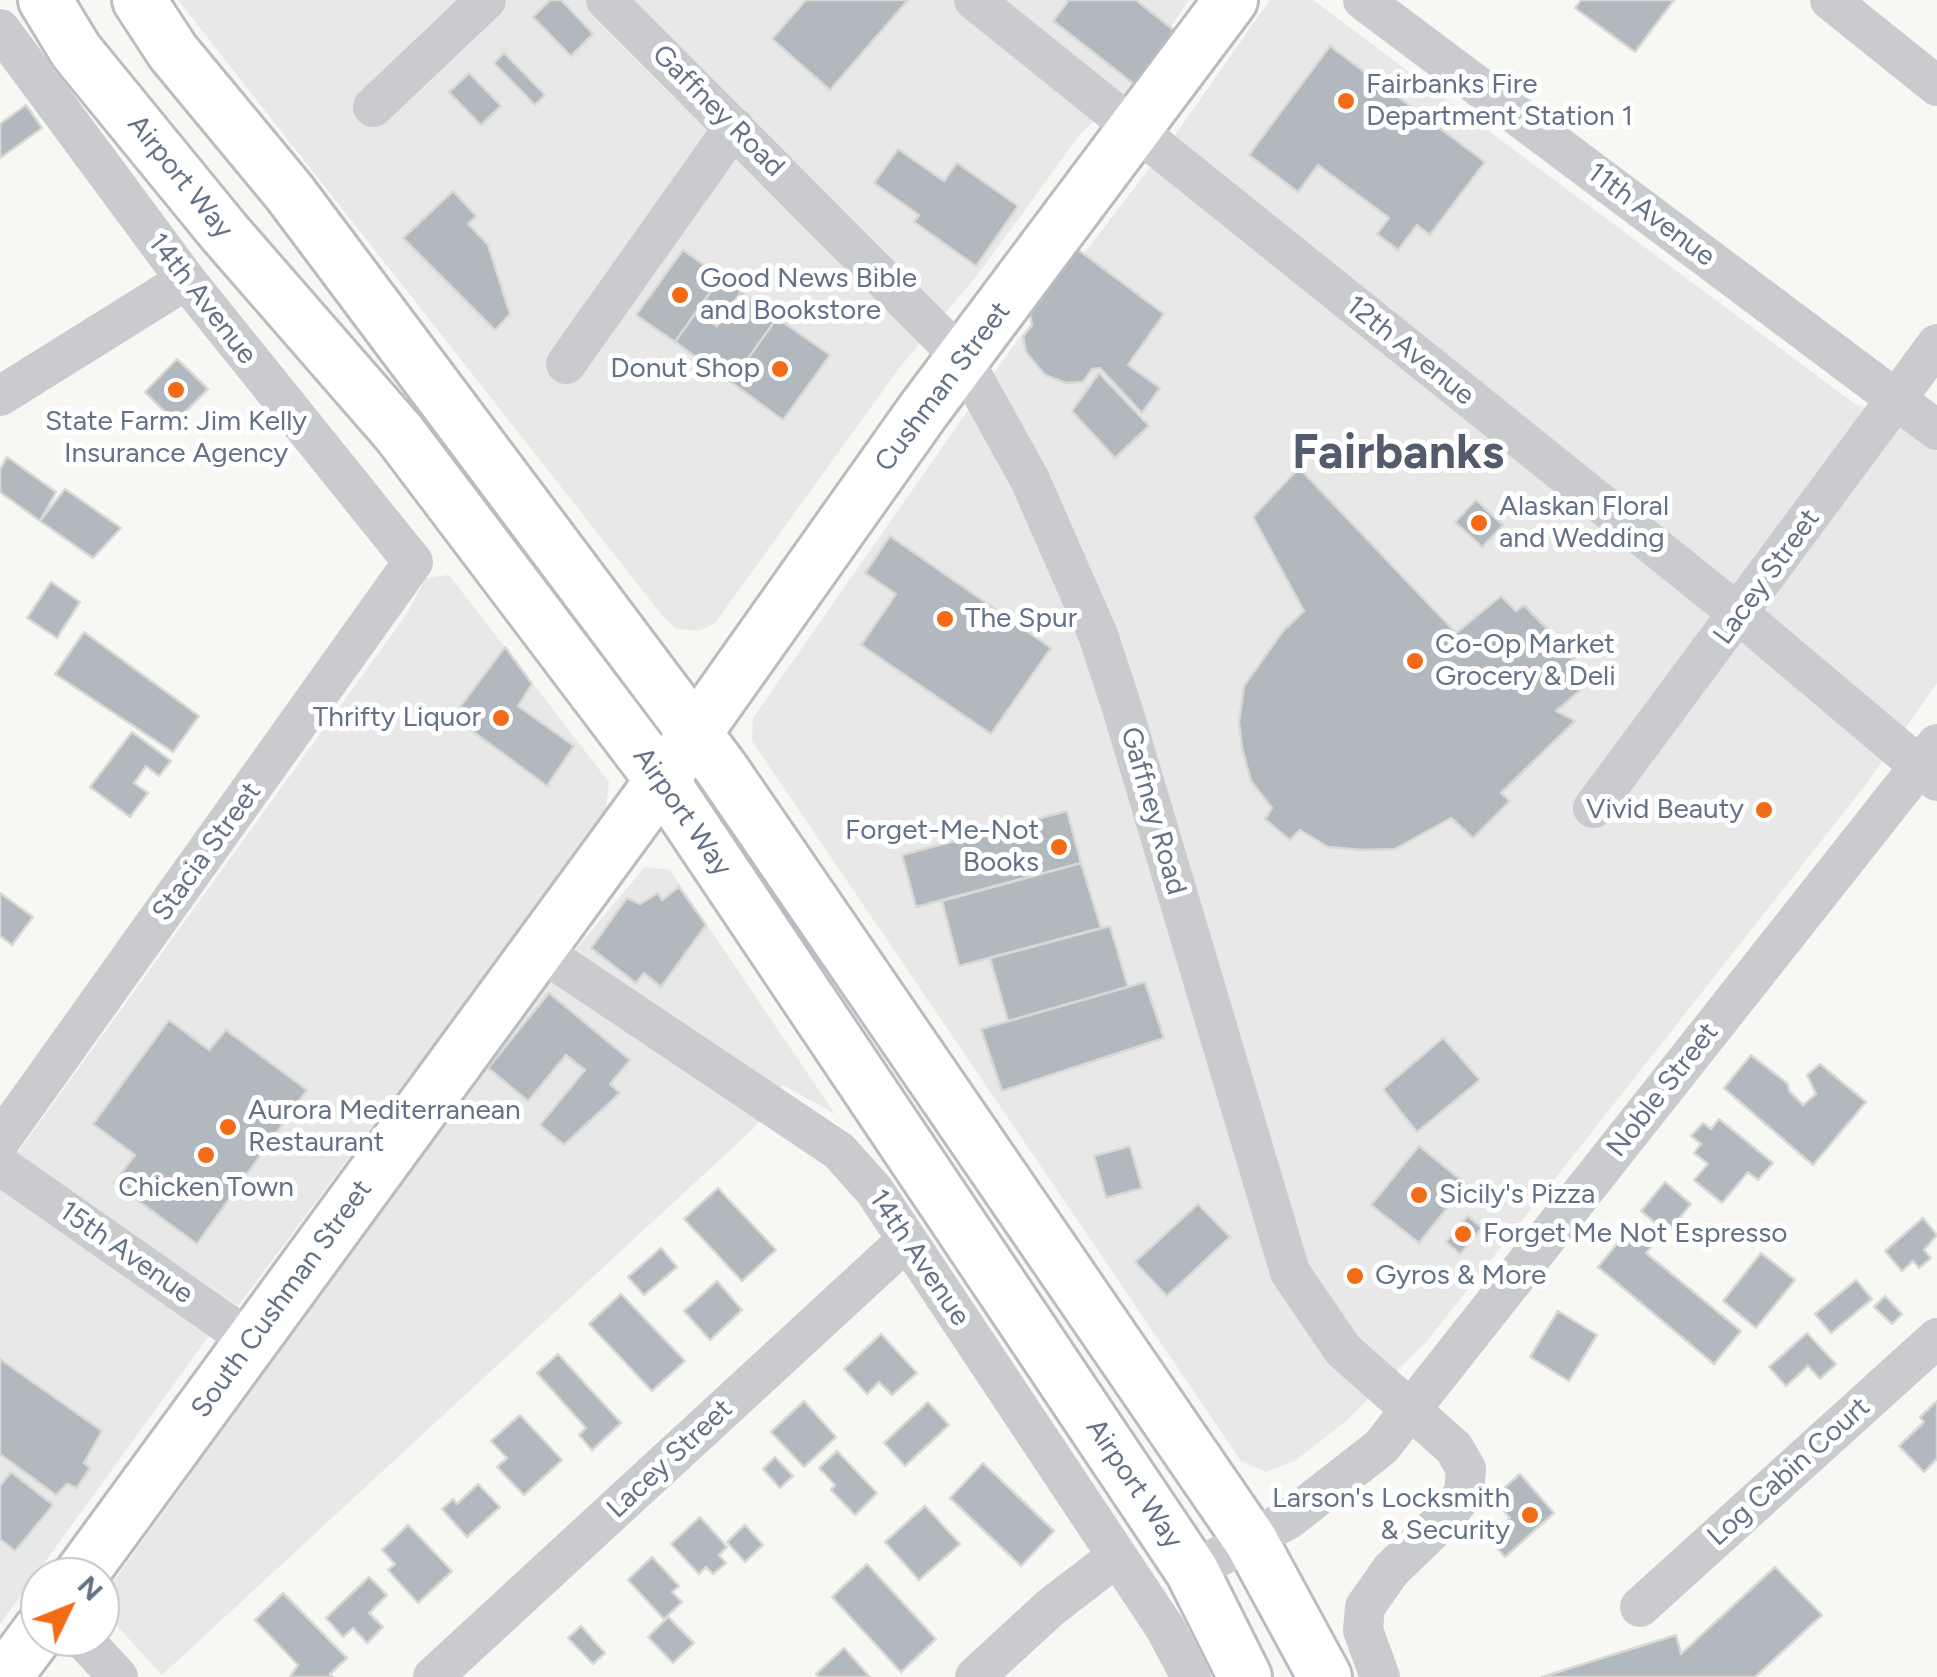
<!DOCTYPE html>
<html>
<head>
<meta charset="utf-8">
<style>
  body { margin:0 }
  #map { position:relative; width:1937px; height:1677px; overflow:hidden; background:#f7f7f3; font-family:Figtree,sans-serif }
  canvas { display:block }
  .north { position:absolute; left:20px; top:1557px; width:100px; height:100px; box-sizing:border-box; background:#fff; border:2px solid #c1c7cf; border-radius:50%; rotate:47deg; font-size:28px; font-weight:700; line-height:40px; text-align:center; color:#637287 }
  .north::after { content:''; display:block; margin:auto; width:35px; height:45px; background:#f46b17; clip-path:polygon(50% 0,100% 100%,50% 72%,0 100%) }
</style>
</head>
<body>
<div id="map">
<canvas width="1937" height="1677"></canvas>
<div class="north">N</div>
</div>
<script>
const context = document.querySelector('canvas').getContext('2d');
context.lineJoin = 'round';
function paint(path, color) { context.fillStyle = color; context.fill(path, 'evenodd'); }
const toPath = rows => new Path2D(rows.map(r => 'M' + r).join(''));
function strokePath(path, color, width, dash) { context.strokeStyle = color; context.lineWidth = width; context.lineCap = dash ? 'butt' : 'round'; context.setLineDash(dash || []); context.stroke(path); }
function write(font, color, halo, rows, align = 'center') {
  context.font = font + ' Figtree,sans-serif'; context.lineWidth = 10; context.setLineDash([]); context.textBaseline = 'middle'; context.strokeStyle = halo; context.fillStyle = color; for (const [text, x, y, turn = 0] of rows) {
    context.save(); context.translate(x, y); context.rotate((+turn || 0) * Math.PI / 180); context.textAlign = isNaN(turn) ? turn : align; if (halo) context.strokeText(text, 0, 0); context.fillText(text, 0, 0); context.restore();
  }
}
const built = toPath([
  [178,0,1189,0,1127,91,1081,133,979,273,900,367,715,623,699,631,677,629,665,619],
  [1270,0,1313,0,1855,404,1906,426,1937,451,1937,683,1867,783,1427,1341,1347,1420,1295,1461,1266,1472,1241,1461,752,741,753,718,1011,349,1178,131],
  [449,575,609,782,605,815,238,1306,16,1155,406,615,426,578],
  [645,867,670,870,835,1114,783,1085,753,1129,162,1675,100,1607,100,1600,542,989],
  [1,1190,211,1333,0,1624,0,1191]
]);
const building = toPath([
  [550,0,561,0,593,34,571,56,533,17,550,0],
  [806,0,908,0,830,90,772,39,806,0],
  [1069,0,1136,0,1175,31,1134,84,1053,21,1069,0],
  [1581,0,1674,0,1635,52,1575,8,1581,0],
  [1330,46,1485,162,1430,235,1417,225,1398,250,1377,234,1389,218,1318,165,1298,192,1249,155,1330,46],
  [504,53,545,95,535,105,494,63,504,53],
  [469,73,501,106,481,125,449,92,469,73],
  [26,105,42,128,0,158,0,124,26,105],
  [898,149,944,181,957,163,1018,206,976,266,914,222,919,215,874,183,898,149],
  [453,191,476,216,468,224,488,245,510,314,495,330,403,238,453,191],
  [1077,249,1164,314,1128,365,1160,388,1142,413,1100,368,1092,369,1083,382,1066,383,1045,375,1026,352,1023,337,1032,325,1030,315,1077,249],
  [683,250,721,277,675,342,636,315,683,250],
  [721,277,741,292,717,326,696,312,721,277],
  [741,292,777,318,731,382,675,342,696,312,717,326,741,292],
  [777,318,830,355,783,420,731,382,777,318],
  [177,359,208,389,175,422,145,392,177,359],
  [1099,373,1149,426,1115,458,1072,411,1099,373],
  [7,457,56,492,40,521,0,492,0,469,7,457],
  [1299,468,1456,633,1501,596,1516,611,1524,605,1575,657,1566,665,1583,688,1556,711,1575,721,1501,793,1510,801,1473,838,1451,818,1395,849,1363,850,1328,847,1300,830,1290,840,1265,819,1272,808,1251,781,1242,748,1239,722,1244,686,1283,631,1304,611,1253,517,1299,468],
  [65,489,121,528,93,558,40,521,65,489],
  [1476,500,1503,525,1482,547,1455,522,1476,500],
  [890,536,1051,648,991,734,861,645,896,594,865,573,890,536],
  [51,582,80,602,57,638,27,618,51,582],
  [84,632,199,716,173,752,55,674,84,632],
  [505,647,532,684,518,706,574,746,547,786,471,730,476,725,457,711,505,647],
  [132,732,171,761,159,776,146,766,134,783,148,793,130,817,90,787,132,732],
  [1067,811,1081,863,916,907,902,855,1067,811],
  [1081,863,1101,928,959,966,942,901,1081,863],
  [679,887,706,925,661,987,644,973,636,983,591,948,627,898,640,904,658,893,662,900,679,887],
  [0,893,33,917,12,945,0,936,0,893],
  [1110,926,1128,987,1008,1021,990,958,1110,926],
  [1145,982,1164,1038,1002,1091,981,1029,1145,982],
  [549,993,630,1060,610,1084,620,1093,564,1145,540,1125,585,1070,566,1055,528,1101,488,1068,549,993],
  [169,1020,209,1050,226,1030,307,1090,197,1244,114,1183,135,1155,93,1124,169,1020],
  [1443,1038,1480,1080,1417,1132,1383,1089,1443,1038],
  [1751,1055,1788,1084,1789,1091,1803,1105,1816,1094,1807,1075,1820,1064,1866,1102,1813,1165,1724,1088,1751,1055],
  [1719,1119,1773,1163,1758,1180,1748,1172,1722,1203,1694,1180,1708,1164,1694,1153,1701,1144,1691,1136,1703,1123,1711,1129,1719,1119],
  [1130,1146,1142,1188,1106,1198,1094,1156,1130,1146],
  [1419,1146,1466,1184,1419,1243,1371,1205,1419,1146],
  [1665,1182,1691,1204,1667,1233,1641,1211,1665,1182],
  [718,1188,776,1250,742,1281,684,1219,718,1188],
  [1198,1204,1230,1237,1167,1296,1135,1262,1198,1204],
  [1468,1216,1482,1228,1460,1254,1446,1242,1468,1216],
  [1923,1218,1937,1235,1924,1250,1931,1258,1919,1268,1913,1261,1902,1271,1885,1251,1923,1218],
  [1630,1228,1652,1246,1646,1253,1741,1331,1714,1364,1598,1267,1630,1228],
  [661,1248,677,1267,644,1295,628,1277,661,1248],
  [1761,1253,1795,1280,1756,1328,1723,1301,1761,1253],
  [1856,1280,1872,1299,1831,1333,1815,1314,1856,1280],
  [717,1281,742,1310,710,1340,684,1311,717,1281],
  [621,1294,685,1361,652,1391,589,1324,621,1294],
  [1885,1296,1902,1314,1892,1324,1874,1307,1885,1296],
  [1558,1311,1597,1335,1569,1381,1530,1357,1558,1311],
  [1807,1333,1836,1364,1820,1379,1808,1366,1786,1386,1769,1367,1807,1333],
  [881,1334,917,1373,892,1395,879,1382,867,1394,844,1369,881,1334],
  [558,1354,621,1423,592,1450,579,1435,586,1428,537,1373,558,1354],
  [0,1359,102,1431,84,1463,90,1468,77,1488,67,1484,56,1495,0,1454,0,1359],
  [804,1401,836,1437,804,1467,771,1432,804,1401],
  [1937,1401,1937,1459,1924,1472,1899,1446,1924,1422,1920,1417,1937,1401],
  [928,1402,949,1425,905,1466,884,1443,928,1402],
  [520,1415,562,1460,524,1495,497,1467,507,1458,491,1441,520,1415],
  [837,1451,877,1493,855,1515,831,1490,835,1485,819,1468,837,1451],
  [775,1457,793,1476,780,1488,763,1469,775,1457],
  [983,1463,1054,1531,1021,1566,950,1498,983,1463],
  [11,1472,53,1505,15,1551,0,1539,0,1486,11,1472],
  [1520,1474,1554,1513,1505,1557,1488,1538,1510,1518,1493,1498,1520,1474],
  [478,1484,500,1507,467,1537,442,1509,453,1499,457,1504,478,1484],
  [925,1506,960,1544,919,1580,885,1542,925,1506],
  [700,1517,727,1547,719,1555,726,1563,713,1574,706,1567,699,1574,671,1544,700,1517],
  [408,1525,452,1571,418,1603,388,1570,395,1564,382,1550,408,1525],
  [745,1525,763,1545,745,1562,727,1542,745,1525],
  [652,1557,679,1586,672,1592,682,1602,664,1619,628,1580,652,1557],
  [867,1564,936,1639,901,1672,832,1597,867,1564],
  [1775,1567,1822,1615,1755,1677,1542,1677,1676,1635,1681,1654,1775,1567],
  [369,1577,387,1595,369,1613,383,1627,367,1643,353,1628,343,1637,326,1618,369,1577],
  [283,1593,347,1658,330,1674,333,1677,290,1677,298,1665,255,1620,283,1593],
  [668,1617,694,1643,673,1663,648,1637,668,1617],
  [581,1626,605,1653,593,1664,568,1638,581,1626],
  [844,1648,870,1677,819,1677,816,1674,844,1648]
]);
const minor = toPath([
  [606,0,963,359,1030,480,1098,635,1123,711,1290,1272,1343,1350,1454,1448,1466,1469,1464,1493,1445,1518,1391,1570,1365,1607,1363,1630,1380,1677],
  [974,0,1740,615,1937,781],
  [1363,0,1937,430],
  [1830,0,1937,86],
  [0,29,186,280,413,562,0,1141],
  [373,107,486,0],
  [566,364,734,127],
  [0,396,186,280],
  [1593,808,1937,344],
  [536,948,839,1151,874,1190,1165,1628,1191,1677],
  [0,1165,251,1341],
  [1192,1571,1289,1519,1381,1447,1937,744],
  [1640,1607,1937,1338],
  [81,1637,118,1677],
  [433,1677,907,1240],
  [975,1677,1051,1607,1115,1558]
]);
const major = toPath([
  [45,0,76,51,224,232,399,433,661,779,1192,1571,1245,1677],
  [139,0,173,52,289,192,721,768,1251,1541,1325,1677],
  [79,1577,642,808,923,411,1231,0],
  [5,1677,40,1630]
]);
const markers = [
  [1346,101,10,"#f46b17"],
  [680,295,10,"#f46b17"],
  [780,369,10,"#f46b17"],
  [176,390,10,"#f46b17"],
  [1479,523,10,"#f46b17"],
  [945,619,10,"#f46b17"],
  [1415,661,10,"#f46b17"],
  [501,718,10,"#f46b17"],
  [1764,810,10,"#f46b17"],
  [1059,847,10,"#f46b17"],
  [228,1127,10,"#f46b17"],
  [206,1155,10,"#f46b17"],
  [1419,1195,10,"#f46b17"],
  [1463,1234,10,"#f46b17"],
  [1355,1276,10,"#f46b17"],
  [1530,1515,10,"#f46b17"]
];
const poiNames = [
  ["Fairbanks Fire",1366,85],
  ["Department Station 1",1366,117],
  ["Good News Bible",700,279],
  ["and Bookstore",700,311],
  ["Donut Shop",760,369,"right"],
  ["State Farm: Jim Kelly",176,422,"center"],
  ["Insurance Agency",176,454,"center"],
  ["Alaskan Floral",1499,507],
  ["and Wedding",1499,539],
  ["The Spur",965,619],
  ["Co-Op Market",1435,645],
  ["Grocery & Deli",1435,677],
  ["Thrifty Liquor",481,718,"right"],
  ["Vivid Beauty",1744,810,"right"],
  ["Forget-Me-Not",1039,831,"right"],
  ["Books",1039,863,"right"],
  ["Aurora Mediterranean",248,1111],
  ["Restaurant",248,1143],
  ["Chicken Town",206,1188,"center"],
  ["Sicily's Pizza",1439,1195],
  ["Forget Me Not Espresso",1483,1234],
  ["Gyros & More",1375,1276],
  ["Larson's Locksmith",1510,1499,"right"],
  ["& Security",1510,1531,"right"]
];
const streetNames = [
  ["Gaffney Road",718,111,45],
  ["Airport Way",180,177,51],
  ["11th Avenue",1651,215,37],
  ["14th Avenue",202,299,52],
  ["12th Avenue",1410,351,39],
  ["Cushman Street",943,387,-53],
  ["Lacey Street",1767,577,-54],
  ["Gaffney Road",1153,811,74],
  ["Airport Way",682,812,55],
  ["Stacia Street",207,852,-54],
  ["Noble Street",1663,1090,-52],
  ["15th Avenue",126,1253,35],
  ["14th Avenue",919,1258,56],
  ["South Cushman Street",282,1299,-54],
  ["Lacey Street",670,1459,-43],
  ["Log Cabin Court",1789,1472,-42],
  ["Airport Way",1134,1484,56]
];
const townNames = [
  ["Fairbanks",1398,454]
];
paint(built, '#e7e8e7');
paint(building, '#b1b8be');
strokePath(building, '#d8d9d6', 2.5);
strokePath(major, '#b9bcc1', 58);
strokePath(minor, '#c9cbcf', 40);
strokePath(major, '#fff', 52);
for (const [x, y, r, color] of markers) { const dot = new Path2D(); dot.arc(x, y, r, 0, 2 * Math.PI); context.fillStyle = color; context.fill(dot); strokePath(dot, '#fff', 4); }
write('28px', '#637287', '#fff', poiNames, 'left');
write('28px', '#637287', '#fff', streetNames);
write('bold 48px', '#525c6c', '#fff', townNames);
</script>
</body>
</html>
